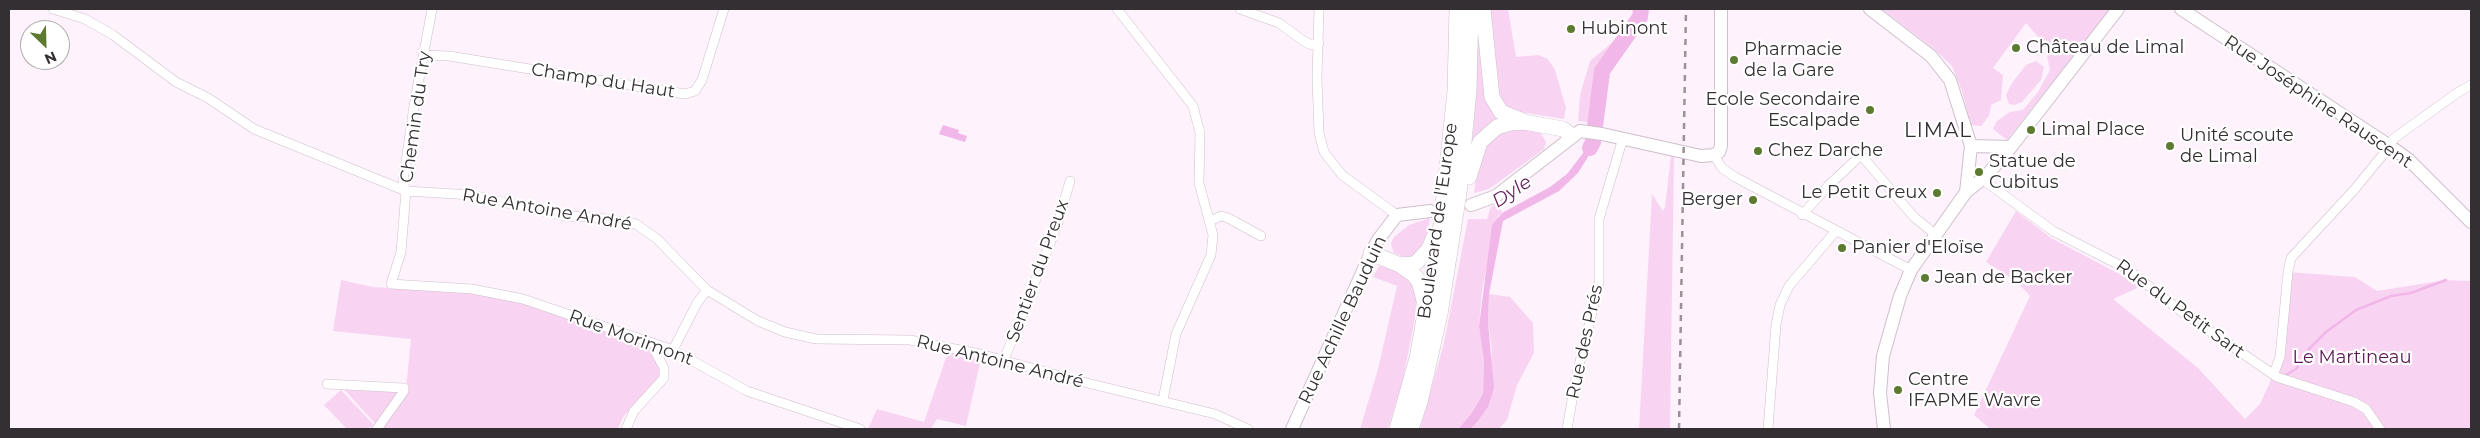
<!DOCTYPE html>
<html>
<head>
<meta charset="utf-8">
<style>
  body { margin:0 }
  #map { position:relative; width:2480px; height:438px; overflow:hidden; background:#fef2fc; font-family:Montserrat,sans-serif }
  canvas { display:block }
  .frame { position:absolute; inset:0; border:10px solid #342f33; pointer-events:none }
  .north { position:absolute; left:20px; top:20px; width:50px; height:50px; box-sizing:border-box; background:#fff; border:1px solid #aeacad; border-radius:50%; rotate:156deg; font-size:14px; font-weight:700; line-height:20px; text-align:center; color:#342f33 }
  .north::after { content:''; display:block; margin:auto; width:18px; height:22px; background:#5c7a30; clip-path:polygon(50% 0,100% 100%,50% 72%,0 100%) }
</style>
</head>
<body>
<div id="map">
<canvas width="2480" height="438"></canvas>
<div class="frame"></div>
<div class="north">N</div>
</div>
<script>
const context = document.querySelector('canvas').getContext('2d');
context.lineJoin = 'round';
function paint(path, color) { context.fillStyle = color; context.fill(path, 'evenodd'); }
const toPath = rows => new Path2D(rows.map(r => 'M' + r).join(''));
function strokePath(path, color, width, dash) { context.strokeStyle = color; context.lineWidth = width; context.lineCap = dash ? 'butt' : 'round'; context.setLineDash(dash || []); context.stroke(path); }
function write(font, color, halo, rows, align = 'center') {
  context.font = font + ' Montserrat,sans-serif'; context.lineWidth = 4.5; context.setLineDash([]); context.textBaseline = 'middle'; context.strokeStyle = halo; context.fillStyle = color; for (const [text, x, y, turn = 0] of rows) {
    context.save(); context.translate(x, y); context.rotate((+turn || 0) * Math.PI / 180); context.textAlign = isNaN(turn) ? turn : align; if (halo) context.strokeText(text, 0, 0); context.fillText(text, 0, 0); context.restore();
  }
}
const green = toPath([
  [1487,9,1508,9,1516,57,1538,55,1548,59,1555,70,1566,108,1564,119,1514,111,1505,105,1497,94],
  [1634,9,1646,9,1643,19,1611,67,1603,124,1578,121,1580,95,1590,61,1626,31,1634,12],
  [1882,9,2110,9,2007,140,1993,129,1997,121,2010,112,2023,110,2038,92,2050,70,2047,56,2052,48,2048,48,2026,23,1993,68,2003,75,2001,100,1991,105,1989,116,1981,126,1971,125,1962,91,1952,66,1933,48],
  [1476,21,1499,115,1499,121,1472,145,1476,87],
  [2036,61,2044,67,2041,80,2022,102,2014,105,2009,104,2006,95,2012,83,2026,65],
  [1512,126,1540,132,1546,142,1544,149,1489,189,1474,193,1479,157,1483,145],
  [1671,156,1674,156,1670,429,1639,429,1652,194,1663,211,1665,207],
  [1497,201,1502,213,1498,216,1482,290,1479,326,1484,362,1483,394,1471,414,1458,429,1420,429,1444,343,1468,219,1487,219,1490,209],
  [2016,211,2051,238,2142,286,2113,299,2198,368,2245,419,2260,404,2274,373,2288,272,2355,277,2377,291,2446,280,2471,281,2471,429,1990,429,1974,415,2030,296,2016,281,1986,262],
  [1430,218,1427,236,1416,255,1409,259,1394,253,1391,244,1394,237,1409,225],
  [1379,266,1392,268,1410,278,1417,294,1415,318,1403,379,1388,429,1360,429,1378,369,1397,286,1373,277],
  [341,280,373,287,482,293,517,300,651,346,662,367,661,376,623,417,618,429,380,429,341,386,406,389,411,339,333,331],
  [1489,294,1510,297,1533,323,1534,353,1517,385,1507,420,1499,429,1470,429,1488,407,1492,350,1488,323],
  [948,352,981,358,966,426,937,419,931,429,868,429,877,409,924,422],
  [341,390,374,425,369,429,347,429,324,405]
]);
const water = toPath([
  [943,125,959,130,958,133,967,136,965,142,939,134],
  [1590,138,1597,139,1596,144,1578,173,1559,191,1503,221,1489,294,1488,323,1494,388,1488,407,1477,422,1470,429,1458,429,1471,414,1483,394,1484,362,1479,326,1492,225,1502,213,1550,187,1567,174,1587,148]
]);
const stream = toPath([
  [2284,376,2296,369,2309,349,2326,332,2356,310,2391,296,2411,293,2446,280]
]);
const river = toPath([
  [1590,148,1593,142,1602,71,1640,17,1641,9]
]);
const street = toPath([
  [53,9,85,19,113,35,176,82,208,98,254,129,406,191,472,195,564,216,592,217,636,224,657,239,707,290,758,321,785,332,816,339,910,340,980,354,1079,381,1215,414,1248,429],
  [432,9,414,106,403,182,406,191,401,252,391,284,472,289,523,299,673,350,747,391,860,429],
  [1117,9,1193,106,1200,133,1199,183,1213,235,1211,255,1176,334,1163,400],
  [1240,9,1279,23,1305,42,1312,45,1319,43],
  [1319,9,1317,78,1319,133,1324,152,1342,175,1397,215],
  [424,55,449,56,685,94,695,91,702,80,724,9],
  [1714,155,1722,168,1735,177,1911,270],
  [1982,179,2053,231,2127,269,2182,312,2277,377,2354,402,2366,409,2380,429],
  [1802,215,1828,186,1861,155,1914,217,1935,234],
  [1210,221,1221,216,1228,218,1261,236],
  [673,350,697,303,707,290],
  [1004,360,1058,223,1070,181],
  [2274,373,2280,357,2288,272,2291,258,2354,190,2390,146,2393,139,2457,93,2471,85],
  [327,384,404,388,404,391,377,429],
  [626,429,634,411,664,378,664,368,656,353,657,345],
  [1567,429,1576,378,1599,284,1599,219,1623,138],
  [1768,429,1776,325,1780,305,1789,286,1835,232]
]);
const secondary = toPath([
  [1870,9,1931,56,1950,80,1971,146,1966,192],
  [2181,9,2390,146,2409,160,2471,222],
  [1971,146,2011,147],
  [1471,205,1496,196,1580,131,1602,134,1701,156,1714,155,1719,152,1721,146,1721,9],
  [1292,429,1371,253,1378,240,1397,215,1430,211],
  [1884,429,1880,393,1883,356,1900,296,1911,270,1966,192,1986,176,2011,147,2118,9]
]);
const highway = toPath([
  [1483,9,1492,97,1501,112,1523,121],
  [1469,177,1480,142,1497,127,1510,123,1524,122,1563,129,1571,135],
  [1371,253,1400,265,1413,274,1419,281,1425,304],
  [1400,265,1413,264,1417,262,1429,249,1434,237],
  [1397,429,1417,358,1441,225,1455,91,1457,9],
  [1411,429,1420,402,1440,314,1459,193,1469,91,1471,9]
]);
const rail = toPath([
  [1679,429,1686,9]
]);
const markers = [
  [1571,29,5,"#5c7a30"],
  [2016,48,5,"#5c7a30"],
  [1734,60,5,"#5c7a30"],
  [1870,110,5,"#5c7a30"],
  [2031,130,5,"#5c7a30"],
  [2170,146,5,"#5c7a30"],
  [1758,151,5,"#5c7a30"],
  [1979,172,5,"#5c7a30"],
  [1937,193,5,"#5c7a30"],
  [1753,200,5,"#5c7a30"],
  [1842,248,5,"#5c7a30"],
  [1925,278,5,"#5c7a30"],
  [1898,390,5,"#5c7a30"]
];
const poiNames = [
  ["Hubinont",1581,29],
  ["Château de Limal",2026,48],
  ["Pharmacie",1744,50],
  ["de la Gare",1744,71],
  ["Ecole Secondaire",1860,100,"right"],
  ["Escalpade",1860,121,"right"],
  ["Limal Place",2041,130],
  ["Unité scoute",2180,136],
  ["de Limal",2180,157],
  ["Chez Darche",1768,151],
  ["Statue de",1989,162],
  ["Cubitus",1989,183],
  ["Le Petit Creux",1927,193,"right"],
  ["Berger",1743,200,"right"],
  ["Panier d'Eloïse",1852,248],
  ["Jean de Backer",1935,278],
  ["Centre",1908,380],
  ["IFAPME Wavre",1908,401]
];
const streetNames = [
  ["Champ du Haut",603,81,9],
  ["Rue Joséphine Rauscent",2318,102,34],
  ["Chemin du Try",416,117,-82],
  ["Rue Antoine André",547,210,10],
  ["Boulevard de l'Europe",1438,221,-82],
  ["Sentier du Preux",1038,271,-70],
  ["Rue du Petit Sart",2180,309,36],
  ["Rue Achille Bauduin",1343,320,-65],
  ["Rue Morimont",631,338,20],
  ["Rue des Prés",1585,342,-78],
  ["Rue Antoine André",1000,362,14]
];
const parkNames = [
  ["Le Martineau",2352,358]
];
const waterNames = [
  ["Dyle",1512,192,-33]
];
const quarterNames = [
  ["LIMAL",1938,131]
];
paint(green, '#f8d4f2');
paint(water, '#f1b7e8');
strokePath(stream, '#f1b7e8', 2.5);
strokePath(river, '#f1b7e8', 16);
strokePath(street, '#cebfcb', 10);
strokePath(secondary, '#cebfcb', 14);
strokePath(highway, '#cebfcb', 16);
strokePath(street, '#fff', 9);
strokePath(secondary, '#fff', 12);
strokePath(highway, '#fff', 15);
strokePath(rail, '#999198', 2.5, [6, 6]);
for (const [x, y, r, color] of markers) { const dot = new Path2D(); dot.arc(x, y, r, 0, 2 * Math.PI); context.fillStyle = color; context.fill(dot); strokePath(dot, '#fff', 2); }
write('18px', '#342f33', '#fff', poiNames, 'left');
write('18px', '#342f33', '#fff', streetNames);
write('18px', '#5a1754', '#fff', parkNames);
write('italic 19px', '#672561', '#fff', waterNames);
context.letterSpacing = '1px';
write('20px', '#342f33', '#fff', quarterNames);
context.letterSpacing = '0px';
</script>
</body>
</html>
